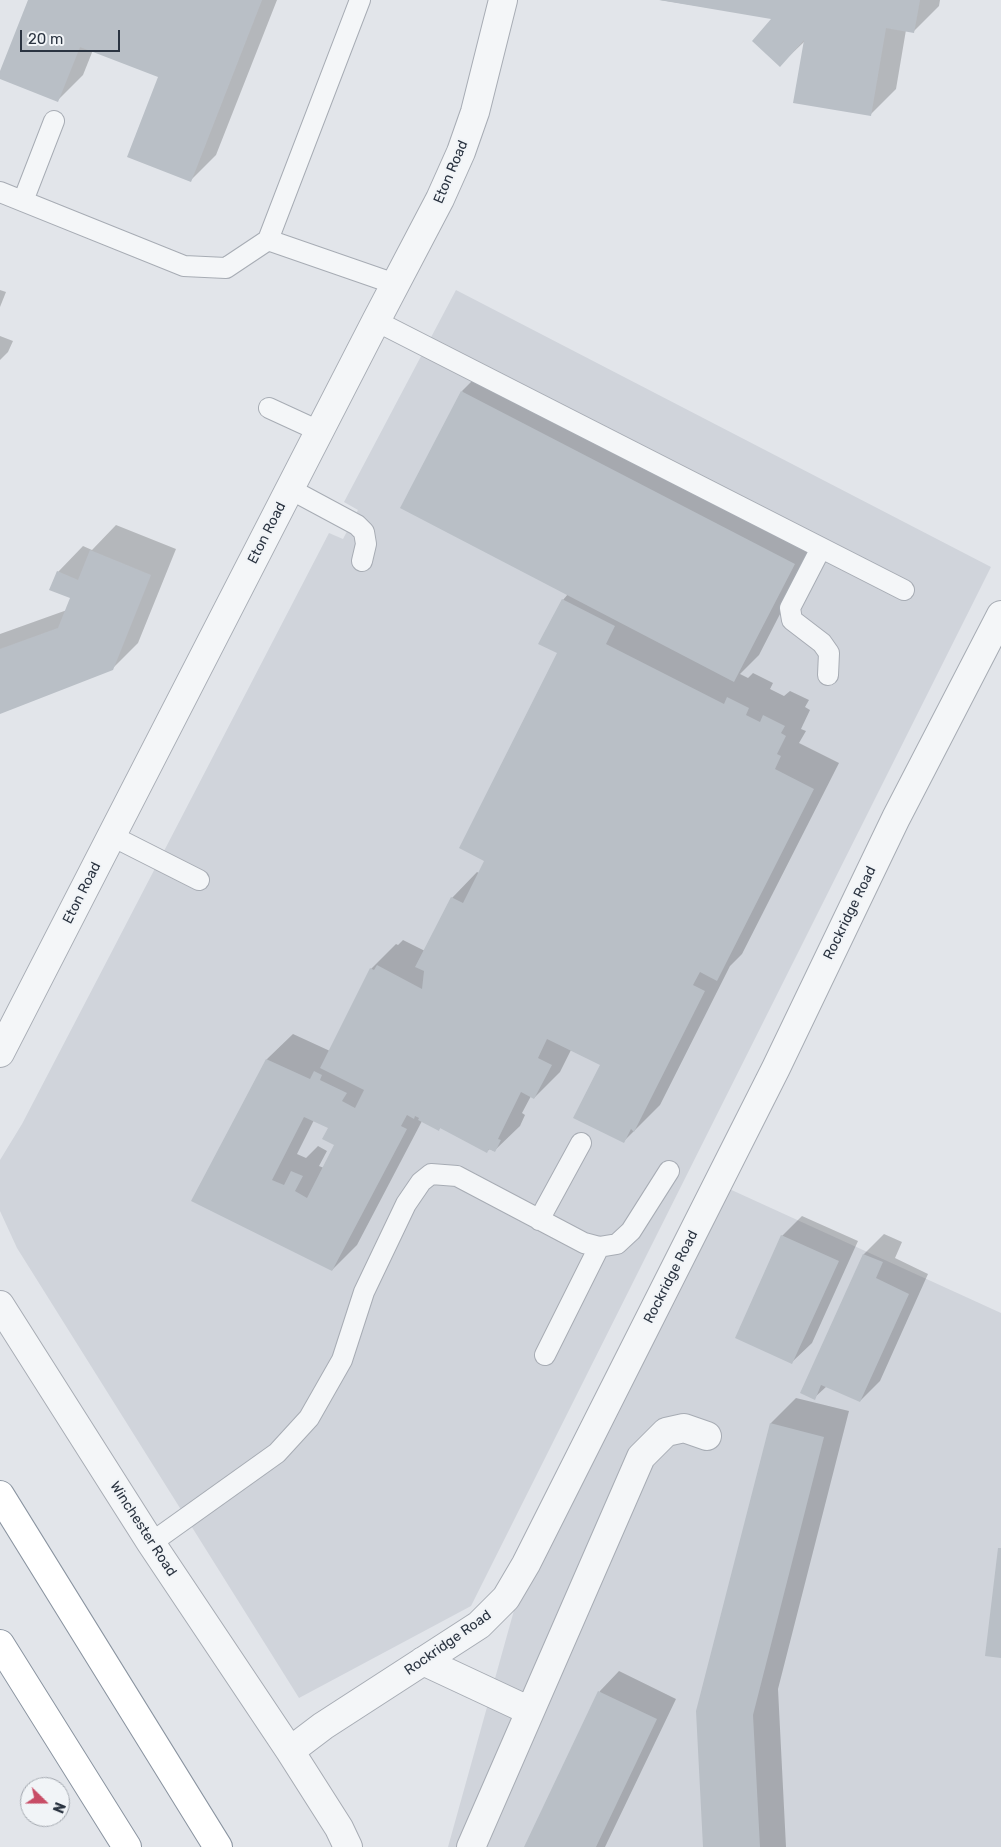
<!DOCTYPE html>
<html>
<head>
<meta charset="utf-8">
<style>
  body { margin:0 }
  #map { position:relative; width:1001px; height:1847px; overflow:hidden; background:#e2e5ea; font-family:Rubik,sans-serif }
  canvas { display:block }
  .north { position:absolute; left:20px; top:1777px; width:50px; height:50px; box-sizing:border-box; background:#f1f4f7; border:1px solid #a2a7ae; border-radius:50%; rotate:112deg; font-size:14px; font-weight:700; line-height:20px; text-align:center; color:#2b3441 }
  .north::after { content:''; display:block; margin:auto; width:18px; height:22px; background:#c84d66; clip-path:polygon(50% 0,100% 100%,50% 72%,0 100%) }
  .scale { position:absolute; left:20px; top:30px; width:100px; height:22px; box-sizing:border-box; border:2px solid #2b3441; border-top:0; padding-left:6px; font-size:15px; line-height:18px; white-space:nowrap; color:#2b3441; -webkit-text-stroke:4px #f1f4f7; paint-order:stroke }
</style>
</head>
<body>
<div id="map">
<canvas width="1001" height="1847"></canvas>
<div class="north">N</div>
<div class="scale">20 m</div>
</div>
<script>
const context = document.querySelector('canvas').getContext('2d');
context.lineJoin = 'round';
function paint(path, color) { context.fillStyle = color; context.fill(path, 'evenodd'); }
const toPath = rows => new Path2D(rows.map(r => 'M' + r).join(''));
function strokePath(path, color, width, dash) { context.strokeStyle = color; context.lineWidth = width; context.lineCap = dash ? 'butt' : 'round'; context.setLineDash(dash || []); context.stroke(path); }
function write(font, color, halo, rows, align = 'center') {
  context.font = font + ' Rubik,sans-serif'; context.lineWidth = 4; context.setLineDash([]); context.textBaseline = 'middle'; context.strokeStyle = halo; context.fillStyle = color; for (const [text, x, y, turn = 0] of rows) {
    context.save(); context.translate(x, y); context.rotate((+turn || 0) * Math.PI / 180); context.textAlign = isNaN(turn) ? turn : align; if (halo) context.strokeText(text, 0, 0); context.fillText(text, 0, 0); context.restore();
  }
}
const built = toPath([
  [456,290,991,567,471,1606,299,1698,17,1248,0,1211,0,1160,22,1124,109,957,329,533,343,539,358,510,344,502],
  [725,1187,1001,1313,1001,1847,448,1847,518,1596]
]);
const shadow = toPath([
  [29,0,277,0,216,155,190,181,160,76,93,50,83,75,58,100,0,77],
  [660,0,940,0,939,6,914,31,906,30,896,89,871,114,805,41,780,65,773,18],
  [0,290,6,292,0,307],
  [0,336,13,341,8,352,0,360],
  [487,366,819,538,759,655,740,674,748,678,753,673,773,683,770,689,784,696,790,691,809,700,805,707,810,710,801,729,806,731,799,743,839,763,742,954,730,966,660,1105,624,1141,602,1065,571,1050,560,1072,534,1098,531,1096,522,1113,525,1115,520,1126,494,1151,490,1149,487,1151,441,1127,439,1129,422,1121,357,1245,332,1270,193,1201,267,1059,293,1034,330,1051,371,969,396,944,398,945,403,940,425,951,452,898,477,872,479,873,486,860,559,653,563,600,568,594,462,391],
  [314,1120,330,1128,336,1145,324,1168,319,1166,327,1151,318,1146,306,1158,297,1154],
  [116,525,176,549,138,643,112,669,0,712,0,634,67,610,72,597,58,572,83,546,92,550],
  [802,1216,858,1241,812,1343,792,1362,782,1236],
  [884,1234,902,1242,895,1258,928,1274,880,1381,860,1401,827,1386,814,1398,802,1392,864,1254],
  [796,1398,849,1411,778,1689,786,1847,705,1847,698,1711,771,1423],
  [619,1671,676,1699,605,1847,525,1847,600,1691]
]);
const building = toPath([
  [28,0,262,0,191,182,127,157,158,77,80,47,58,102,0,79,0,71],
  [659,0,920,0,914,33,886,28,871,116,793,103,804,40,780,67,752,41,771,19],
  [461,391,795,564,734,682,400,508],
  [90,550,151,575,113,670,0,714,0,649,58,628,70,598,49,590,57,571,78,580],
  [562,599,615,626,606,644,724,704,727,697,749,708,746,715,760,722,763,715,785,726,781,733,786,736,777,754,781,756,775,769,814,789,717,981,700,972,693,985,705,991,634,1132,631,1129,624,1143,573,1118,600,1065,547,1039,538,1058,552,1065,534,1099,521,1092,498,1139,501,1140,495,1152,489,1149,487,1153,440,1128,439,1131,418,1120,419,1118,415,1116,414,1119,407,1115,401,1126,407,1129,332,1271,191,1201,266,1059,310,1079,314,1071,322,1075,320,1080,347,1093,342,1101,355,1108,364,1090,320,1068,370,968,374,970,377,965,422,989,424,971,415,967,451,897,463,903,484,861,459,848,557,653,538,644],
  [304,1117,328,1128,322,1139,334,1145,307,1198,295,1191,303,1176,291,1171,284,1185,272,1180],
  [781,1235,839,1261,792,1364,735,1338],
  [863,1254,883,1262,876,1278,909,1294,860,1402,821,1385,815,1400,800,1393],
  [770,1423,824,1437,753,1715,760,1847,703,1847,696,1711],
  [998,1548,1001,1548,1001,1658,985,1656],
  [598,1691,657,1719,596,1847,524,1847]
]);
const service = toPath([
  [0,192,184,266,226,268,268,240,360,0],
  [23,201,54,121],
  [268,240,395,284],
  [376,321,904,590],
  [269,408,319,431],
  [290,489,357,525,364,532,366,544,362,561],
  [821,548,790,608,792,620,822,643,829,653,828,675],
  [112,836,199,880],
  [539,1220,581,1143],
  [545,1355,599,1247],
  [151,1543,277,1453,309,1418,342,1360,364,1292,406,1204,421,1182,431,1174,457,1176,584,1243,599,1247,617,1244,631,1231,669,1171]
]);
const minor = toPath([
  [0,1053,376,321,440,199,461,152,475,112,503,0],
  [0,1305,151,1543,290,1751,339,1828,348,1847],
  [423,1661,530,1711],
  [290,1751,323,1726,479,1625,506,1598,526,1564,598,1421,776,1068,896,818,1001,615],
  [471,1847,641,1457,666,1432,684,1428,707,1436]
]);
const motorway = toPath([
  [0,1495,218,1847],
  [0,1644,127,1847]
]);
const streetNames = [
  ["Eton Road",451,172,-67],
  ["Eton Road",267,533,-63],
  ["Eton Road",82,893,-63],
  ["Rockridge Road",850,913,-64],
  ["Rockridge Road",671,1277,-63],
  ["Winchester Road",143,1529,57],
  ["Rockridge Road",448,1643,-35]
];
paint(built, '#d0d4db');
paint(shadow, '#0003');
paint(building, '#b9bfc6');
strokePath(service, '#a7acb4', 22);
strokePath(minor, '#a7acb4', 30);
strokePath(motorway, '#8a94a0', 30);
strokePath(service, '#f4f6f8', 20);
strokePath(minor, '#f4f6f8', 28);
strokePath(motorway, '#fff', 28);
write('14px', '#2b3441', '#f1f4f7', streetNames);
</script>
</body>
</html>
